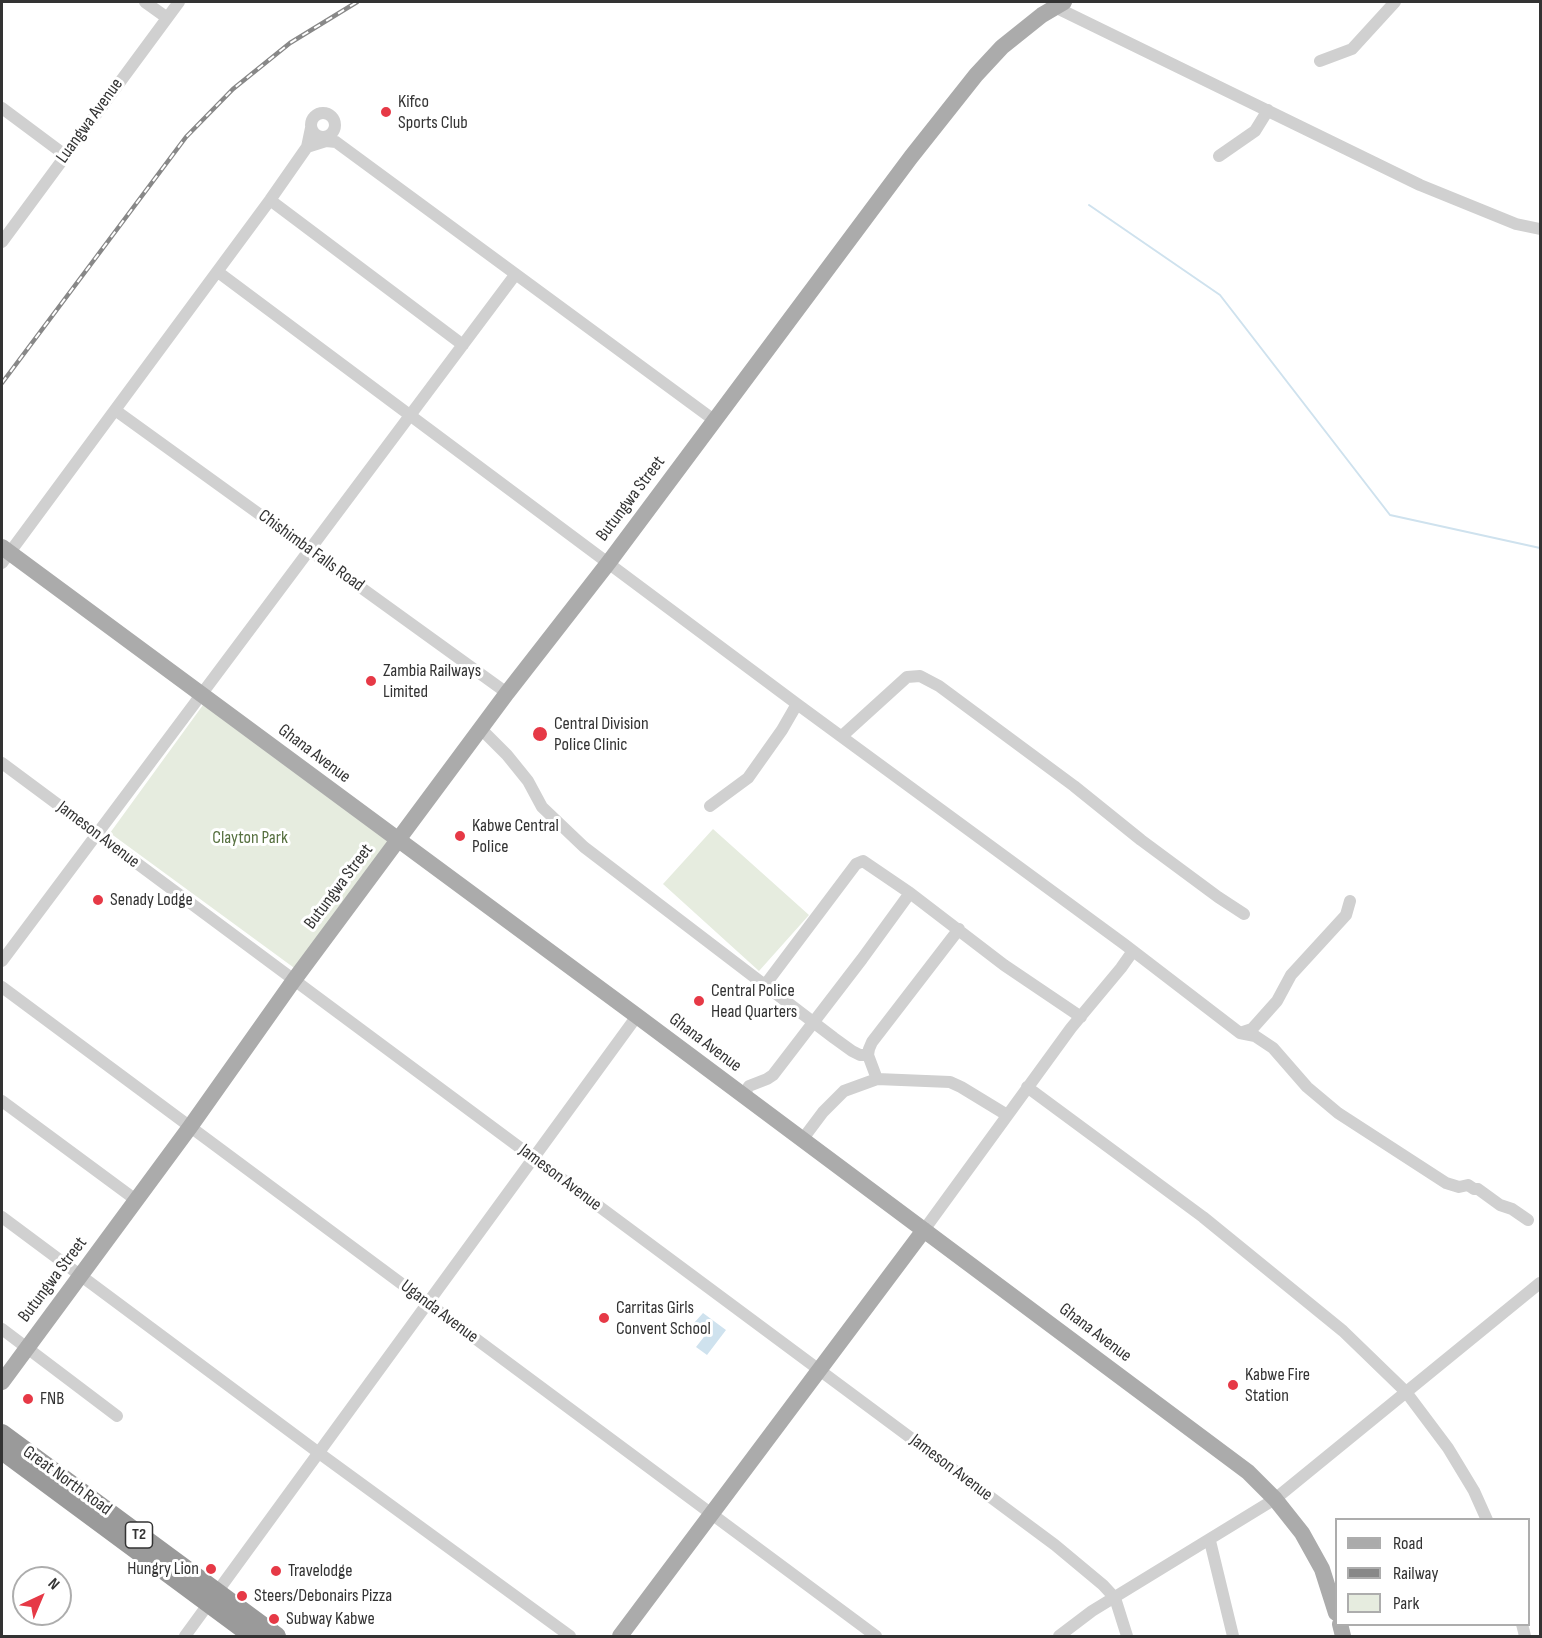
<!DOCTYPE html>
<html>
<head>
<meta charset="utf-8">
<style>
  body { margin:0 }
  #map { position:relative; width:1542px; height:1638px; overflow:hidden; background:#fff; font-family:"Sofia Sans Condensed",sans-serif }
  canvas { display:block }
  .frame { position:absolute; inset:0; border:3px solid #333; pointer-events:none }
  .legend { position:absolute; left:1335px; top:1518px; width:195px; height:108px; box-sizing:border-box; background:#fff; border:2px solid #adadad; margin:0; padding:8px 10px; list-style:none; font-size:18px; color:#333 }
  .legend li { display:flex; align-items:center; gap:12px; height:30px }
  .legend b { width:30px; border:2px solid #adadad }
  .north { position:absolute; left:12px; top:1566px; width:60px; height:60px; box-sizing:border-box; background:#fff; border:2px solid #adadad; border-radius:50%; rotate:44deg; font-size:16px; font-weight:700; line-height:24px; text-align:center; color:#333 }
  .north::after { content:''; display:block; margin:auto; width:21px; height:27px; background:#e63946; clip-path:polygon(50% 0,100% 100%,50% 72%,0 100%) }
</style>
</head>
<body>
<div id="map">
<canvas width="1542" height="1638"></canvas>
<div class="frame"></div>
<ul class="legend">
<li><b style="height:8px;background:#ababab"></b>Road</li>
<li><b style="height:8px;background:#888"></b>Railway</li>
<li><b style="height:16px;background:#e6ecdf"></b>Park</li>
</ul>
<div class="north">N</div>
</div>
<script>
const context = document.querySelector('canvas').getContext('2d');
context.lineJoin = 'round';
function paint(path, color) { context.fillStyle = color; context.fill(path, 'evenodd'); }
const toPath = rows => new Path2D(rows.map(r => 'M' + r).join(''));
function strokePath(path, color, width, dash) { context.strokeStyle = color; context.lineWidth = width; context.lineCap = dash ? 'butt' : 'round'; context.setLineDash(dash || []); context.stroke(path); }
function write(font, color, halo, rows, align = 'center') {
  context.font = font + ' "Sofia Sans Condensed",sans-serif'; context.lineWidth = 6; context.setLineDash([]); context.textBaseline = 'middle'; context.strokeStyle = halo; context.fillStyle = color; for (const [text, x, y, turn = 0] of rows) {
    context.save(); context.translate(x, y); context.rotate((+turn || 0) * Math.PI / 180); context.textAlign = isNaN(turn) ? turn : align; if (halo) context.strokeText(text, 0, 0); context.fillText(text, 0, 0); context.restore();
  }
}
const green = toPath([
  [203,705,390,843,297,970,110,833],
  [713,829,809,915,759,971,663,884]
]);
const water = toPath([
  [703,1313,726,1330,707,1355,696,1347,707,1333,694,1323]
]);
const stream = toPath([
  [1089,205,1220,295,1390,515,1540,548]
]);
const minor = toPath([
  [145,2,166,17],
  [1055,7,1420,185,1516,224,1540,229],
  [1320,61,1352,49,1395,2],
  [2,108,65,155],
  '311 125a12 12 0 1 1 24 0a12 12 0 1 1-24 0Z',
  [307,147,326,141,336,142,714,420],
  [1219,156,1255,131,1268,110],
  [270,200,463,345],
  [2,242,179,2],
  [218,272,797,704,1124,944,1240,1033,1255,1036,1273,1048,1307,1087,1338,1113,1446,1183,1459,1187,1468,1185,1474,1189,1478,1189,1500,1205,1512,1209,1528,1220],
  [115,410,507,693],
  [2,563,270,200,307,147,311,128],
  [481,729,507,755,528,781,542,807,584,847,834,1038,852,1051,860,1055,868,1055],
  [842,736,907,677,920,676,939,686,1074,786,1141,840,1218,897,1244,914],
  [2,763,1055,1545,1103,1585,1115,1598,1127,1636],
  [710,806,748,778,782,730,797,704],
  [2,961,515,275],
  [765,985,856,864,863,861,910,893,1004,965,1081,1017],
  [2,987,876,1636],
  [1240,1033,1252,1029,1277,1001,1291,975,1346,915,1350,901],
  [877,1079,868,1055,869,1049,872,1042,959,929],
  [1027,1087,1203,1217,1343,1331,1406,1392,1448,1448,1474,1491,1487,1520],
  [743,1096,749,1086,767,1079,773,1075,862,959,910,893],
  [2,1101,136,1200],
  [802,1140,823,1112,844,1091,877,1079,950,1082,961,1087,1007,1115],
  [2,1217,319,1453,570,1636],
  [924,1230,1071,1028,1121,968,1133,951],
  [2,1329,117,1416],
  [1210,1541,1233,1636],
  [1522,1624,1525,1636],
  [185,1636,637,1016],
  [1059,1636,1092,1611,1275,1499,1540,1283]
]);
const major = toPath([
  [2,547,637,1016,1248,1472,1275,1499,1302,1533,1322,1569,1336,1613],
  [2,1382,190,1127,294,980,507,693,609,562,911,157,976,75,1002,47,1042,15,1064,2],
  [1340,1624,1343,1636],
  [620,1636,924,1230]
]);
const highway = toPath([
  [2,1433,277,1636],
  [2,1451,252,1636]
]);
const rail = toPath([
  [2,383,186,137,233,89,290,43,357,2]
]);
const markers = [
  [386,112,6,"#e63946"],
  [371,681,6,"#e63946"],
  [540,734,8,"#e63946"],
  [460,836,6,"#e63946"],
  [98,900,6,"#e63946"],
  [699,1001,6,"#e63946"],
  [604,1318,6,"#e63946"],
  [1233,1385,6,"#e63946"],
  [28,1399,6,"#e63946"],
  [211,1569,6,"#e63946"],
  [276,1571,6,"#e63946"],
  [242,1596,6,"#e63946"],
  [274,1619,6,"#e63946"]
];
const shields = [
  [139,1535,27]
];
const shieldNames = [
  ["T2",139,1535]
];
const poiNames = [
  ["Kifco",398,102],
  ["Sports Club",398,123],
  ["Zambia Railways",383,671],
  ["Limited",383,692],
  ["Central Division",554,724],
  ["Police Clinic",554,745],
  ["Kabwe Central",472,826],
  ["Police",472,847],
  ["Senady Lodge",110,900],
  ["Central Police",711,991],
  ["Head Quarters",711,1012],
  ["Carritas Girls",616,1308],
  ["Convent School",616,1329],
  ["Kabwe Fire",1245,1375],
  ["Station",1245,1396],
  ["FNB",40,1399],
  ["Hungry Lion",199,1569,"right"],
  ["Travelodge",288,1571],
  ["Steers/Debonairs Pizza",254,1596],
  ["Subway Kabwe",286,1619]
];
const streetNames = [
  ["Luangwa Avenue",90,121,-54],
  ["Butungwa Street",631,499,-53],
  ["Chishimba Falls Road",311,551,36],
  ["Ghana Avenue",314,754,37],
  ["Jameson Avenue",98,835,37],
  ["Butungwa Street",339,887,-53],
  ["Ghana Avenue",705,1043,37],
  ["Jameson Avenue",560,1178,37],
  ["Butungwa Street",53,1280,-53],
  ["Uganda Avenue",439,1312,37],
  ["Ghana Avenue",1095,1333,37],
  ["Jameson Avenue",951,1468,37],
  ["Great North Road",67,1481,36]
];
const parkNames = [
  ["Clayton Park",250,838]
];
paint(green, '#e6ecdf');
paint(water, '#cfe2ee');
strokePath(stream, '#cfe2ee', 2);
strokePath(minor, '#d0d0d0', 12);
strokePath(major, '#ababab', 16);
strokePath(highway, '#9a9a9a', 18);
strokePath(rail, '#888', 4.5);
strokePath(rail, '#fff', 2, [7]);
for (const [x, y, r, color] of markers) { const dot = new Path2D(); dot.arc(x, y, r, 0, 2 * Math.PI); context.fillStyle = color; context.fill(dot); strokePath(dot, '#fff', 2); }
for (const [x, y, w] of shields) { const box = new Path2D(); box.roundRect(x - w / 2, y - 13, w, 26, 4.5); context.fillStyle = '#fff'; context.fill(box); strokePath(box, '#333', 1.5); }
write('bold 16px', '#333', null, shieldNames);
write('18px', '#333', '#fff', poiNames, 'left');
write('18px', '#333', '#fff', streetNames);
write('18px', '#56703f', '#fff', parkNames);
</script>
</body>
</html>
